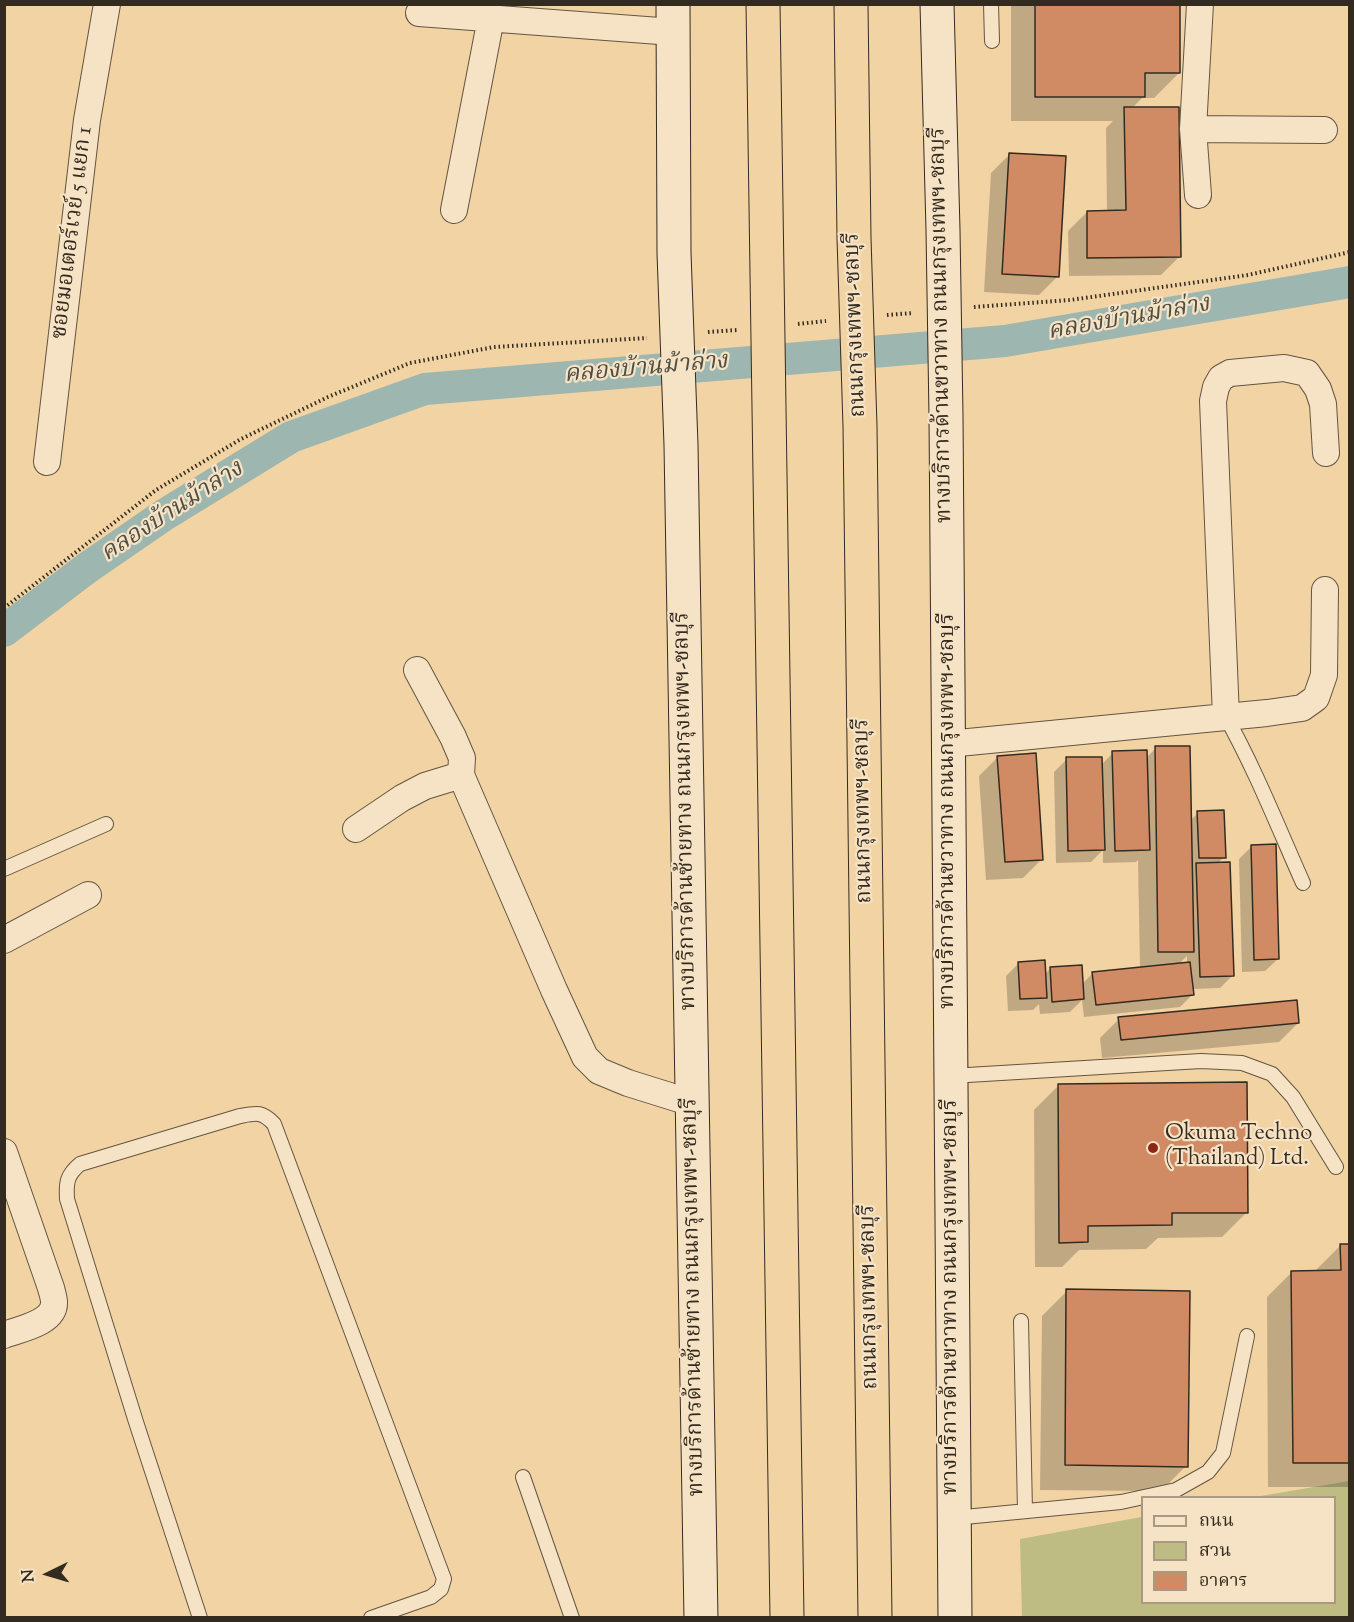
<!DOCTYPE html>
<html>
<head>
<meta charset="utf-8">
<style>
  body { margin:0 }
  #map { position:relative; width:1354px; height:1622px; overflow:hidden; background:#f1d3a4; font-family:"Sorts Mill Goudy","Noto Serif Thai",serif }
  canvas { display:block }
  .frame { position:absolute; inset:0; border:6px solid #342b20; pointer-events:none }
  .legend { position:absolute; left:1141px; top:1496px; width:195px; height:108px; box-sizing:border-box; background:#f6e2c4; border:2px solid #a89982; margin:0; padding:8px 10px; list-style:none; font-size:18px; color:#342b20 }
  .legend li { display:flex; align-items:center; gap:12px; height:30px }
  .legend b { width:30px; border:2px solid #a89982 }
  .north { position:absolute; left:18px; top:1544px; width:60px; height:60px; -webkit-text-stroke:4px #f6e2c4; paint-order:stroke; rotate:265deg; font-size:16px; font-weight:700; line-height:24px; text-align:center; color:#342b20 }
  .north::after { content:''; display:block; margin:auto; width:21px; height:27px; background:#342b20; clip-path:polygon(50% 0,100% 100%,50% 72%,0 100%) }
</style>
</head>
<body>
<div id="map">
<canvas width="1354" height="1622"></canvas>
<div class="frame"></div>
<ul class="legend">
<li><b style="height:8px;background:#f6e2c4"></b>ถนน</li>
<li><b style="height:16px;background:#bebb83"></b>สวน</li>
<li><b style="height:16px;background:#d08b65"></b>อาคาร</li>
</ul>
<div class="north">N</div>
</div>
<script>
const ctx = document.querySelector('canvas').getContext('2d');
ctx.lineJoin = 'round';
function paint(path, color) { ctx.fillStyle = color; ctx.fill(path, 'evenodd'); }
function trace(path, color, width, dash) { ctx.strokeStyle = color; ctx.lineWidth = width; ctx.lineCap = dash ? 'butt' : 'round'; ctx.setLineDash(dash || []); ctx.stroke(path); }
function write(font, color, halo, rows, align = 'center') {
  ctx.font = font + ' "Sorts Mill Goudy","Noto Serif Thai",serif'; ctx.lineWidth = 4.5; ctx.setLineDash([]); ctx.textBaseline = 'middle'; ctx.strokeStyle = halo; ctx.fillStyle = color; for (const [text, x, y, turn = 0] of rows) {
    ctx.save(); ctx.translate(x, y); ctx.rotate((+turn || 0) * Math.PI / 180); ctx.textAlign = isNaN(turn) ? turn : align; if (halo) ctx.strokeText(text, 0, 0); ctx.fillText(text, 0, 0); ctx.restore();
  }
}
paint(new Path2D(`
  M 1349,1481 L 1349,1617 L 1022,1617 L 1020,1539 L 1142,1517 L 1142,1602 L 1334,1602 L 1334,1498 L 1255,1497 Z`), '#bebb83');
paint(new Path2D(`
  M 1011,4 L 1179,4 L 1179,73 L 1154,98 L 1142,98 L 1131,109 L 1180,256 L 1161,275 L 1069,276 L 1068,231 L 1087,212 L 1107,212 L 1106,128 L 1113,121 L 1011,121 Z
  M 1010,154 L 1058,276 L 1039,295 L 984,292 L 991,173 Z
  M 1156,748 L 1190,821 L 1198,813 L 1224,857 L 1217,864 L 1233,975 L 1220,988 L 1192,989 L 1192,995 L 1180,1007 L 1084,1017 L 1082,1000 L 1070,1012 L 1040,1014 L 1039,1004 L 1033,1010 L 1008,1011 L 1006,976 L 1019,963 L 1044,975 L 1050,969 L 1082,984 L 1093,973 L 1140,968 L 1138,860 L 1136,862 L 1103,863 L 1103,850 L 1091,862 L 1056,863 L 1054,772 L 1067,759 L 1101,765 L 1113,753 L 1146,758 ZM 1187,956 L 1187,964 L 1179,964 Z
  M 998,757 L 1042,859 L 1023,878 L 986,880 L 979,776 Z
  M 1252,846 L 1278,959 L 1265,971 L 1242,972 L 1239,859 Z
  M 1119,1019 L 1298,1023 L 1279,1042 L 1102,1058 L 1100,1038 Z
  M 1059,1085 L 1247,1212 L 1222,1237 L 1158,1238 L 1146,1249 L 1079,1250 L 1062,1267 L 1035,1267 L 1034,1110 Z
  M 1341,1245 L 1350,1245 L 1350,1487 L 1268,1487 L 1267,1297 L 1292,1272 L 1316,1272 L 1316,1270 Z
  M 1067,1291 L 1186,1466 L 1161,1491 L 1040,1490 L 1042,1316 Z`), '#0003');
trace(new Path2D(`
  M 4,631 L 87,568 L 164,515 L 291,437 L 425,389 L 1005,341 L 1350,282`), '#9db6af', 32);
const building = new Path2D(`
  M 1035,4 L 1180,4 L 1180,73 L 1145,73 L 1145,97 L 1035,97 Z
  M 1124,107 L 1179,107 L 1181,257 L 1087,258 L 1087,211 L 1126,210 Z
  M 1009,153 L 1066,156 L 1059,277 L 1002,274 Z
  M 1155,746 L 1190,746 L 1194,952 L 1158,952 Z
  M 1147,750 L 1150,850 L 1115,851 L 1112,751 Z
  M 1036,753 L 1043,860 L 1005,862 L 997,756 Z
  M 1066,757 L 1102,757 L 1105,850 L 1068,851 Z
  M 1224,810 L 1226,858 L 1199,858 L 1197,811 Z
  M 1276,844 L 1279,959 L 1254,960 L 1251,845 Z
  M 1230,862 L 1234,976 L 1200,977 L 1196,863 Z
  M 1045,960 L 1047,998 L 1020,999 L 1018,962 Z
  M 1190,962 L 1194,995 L 1096,1005 L 1092,972 Z
  M 1082,965 L 1084,999 L 1052,1002 L 1050,967 Z
  M 1297,1000 L 1299,1023 L 1121,1040 L 1118,1017 Z
  M 1247,1082 L 1248,1213 L 1172,1213 L 1172,1225 L 1088,1226 L 1088,1242 L 1059,1243 L 1058,1084 Z
  M 1340,1244 L 1350,1244 L 1350,1463 L 1293,1463 L 1291,1271 L 1341,1270 Z
  M 1066,1289 L 1190,1291 L 1188,1467 L 1065,1465 Z`);
paint(building, '#d08b65');
trace(building, '#342b20', 1.5);
const lane = new Path2D(`
  M 991,4 L 992,41
  M 1226,717 C 1256,771 1278,827 1303,883
  M 4,869 L 106,824
  M 951,1076 L 1201,1061 L 1242,1063 L 1272,1074 L 1293,1097 L 1336,1167
  M 1021,1321 L 1025,1511
  M 523,1477 L 572,1618
  M 954,1518 L 1121,1502 L 1176,1490 L 1208,1472 L 1223,1453 L 1247,1336
  M 200,1618 L 136,1422 L 67,1199 C 66,1182 67,1175 80,1164 L 240,1116 C 256,1113 262,1111 274,1124 L 444,1579 L 441,1589 L 431,1597 L 371,1618`);
const street = new Path2D(`
  M 419,13 L 673,32
  M 1193,129 L 1324,130
  M 1198,195 L 1193,129 L 1200,4
  M 454,210 L 491,18
  M 47,462 L 87,120 L 107,4
  M 417,670 L 453,737 L 462,758 L 461,775
  M 1226,717 L 1213,401 L 1216,387 L 1221,378 L 1230,373 L 1284,368 L 1307,373 L 1318,389 L 1323,404 L 1326,453
  M 948,744 L 1267,713 L 1302,708 L 1316,698 L 1324,675 L 1325,590
  M 356,829 L 402,798 L 425,786 L 461,775 L 554,990 L 585,1057 L 599,1071 L 628,1083 L 692,1103
  M 4,940 L 88,895
  M 4,1152 L 51,1288 C 52,1292 54,1298 54,1302 C 55,1323 20,1329 4,1335`);
const secondary = new Path2D(`
  M 673,4 L 674,253 L 681,445 L 701,1618
  M 937,4 L 943,230 L 946,416 L 955,1618`);
const highway = new Path2D(`
  M 763,4 L 787,1618
  M 851,4 L 854,238 L 860,426 L 875,1618`);
trace(lane, '#635541', 16);
trace(street, '#635541', 28);
trace(secondary, '#342b20', 35);
trace(highway, '#342b20', 35);
trace(new Path2D(`
  M 974,307 L 1070,300 L 1248,275 L 1350,252
  M 887,315 L 913,313
  M 798,324 L 826,321
  M 708,332 L 737,330
  M 4,608 L 156,490 L 241,439 L 328,397 L 410,363 L 494,347 L 647,338`), '#342b20', 4, [1.5, 3]);
trace(lane, '#f6e2c4', 14);
trace(street, '#f6e2c4', 26);
trace(secondary, '#f6e2c4', 33);
trace(highway, '#f1d3a4', 33);
for (const [x, y, r, color] of [
  [1153,1148,6,"#8f2418"]
]) { const dot = new Path2D(); dot.arc(x, y, r, 0, 2 * Math.PI); ctx.fillStyle = color; ctx.fill(dot); trace(dot, '#f6e2c4', 2); }
write('22px', '#342b20', '#f6e2c4', [
  ["ซอยมอเตอร์เวย์ 5 แยก 1",74,233,-83],
  ["ถนนกรุงเทพฯ-ชลบุรี",857,325,-92],
  ["ทางบริการด้านขวาทาง ถนนกรุงเทพฯ-ชลบุรี",943,325,-91],
  ["ทางบริการด้านซ้ายทาง ถนนกรุงเทพฯ-ชลบุรี",687,811,-91],
  ["ถนนกรุงเทพฯ-ชลบุรี",865,811,-91],
  ["ทางบริการด้านขวาทาง ถนนกรุงเทพฯ-ชลบุรี",949,811,-90],
  ["ทางบริการด้านซ้ายทาง ถนนกรุงเทพฯ-ชลบุรี",695,1297,-91],
  ["ถนนกรุงเทพฯ-ชลบุรี",871,1297,-91],
  ["ทางบริการด้านขวาทาง ถนนกรุงเทพฯ-ชลบุรี",952,1297,-90]
]);
write('22px', '#342b20', '#f6e2c4', [
  ["Okuma Techno",1165,1135],
  ["(Thailand) Ltd.",1165,1160]
], 'left');
write('italic 24px', '#4e4e44', '#f6e2c4', [
  ["คลองบ้านม้าล่าง",1129,320,-10],
  ["คลองบ้านม้าล่าง",646,370,-5],
  ["คลองบ้านม้าล่าง",173,513,-33]
]);
</script>
</body>
</html>
